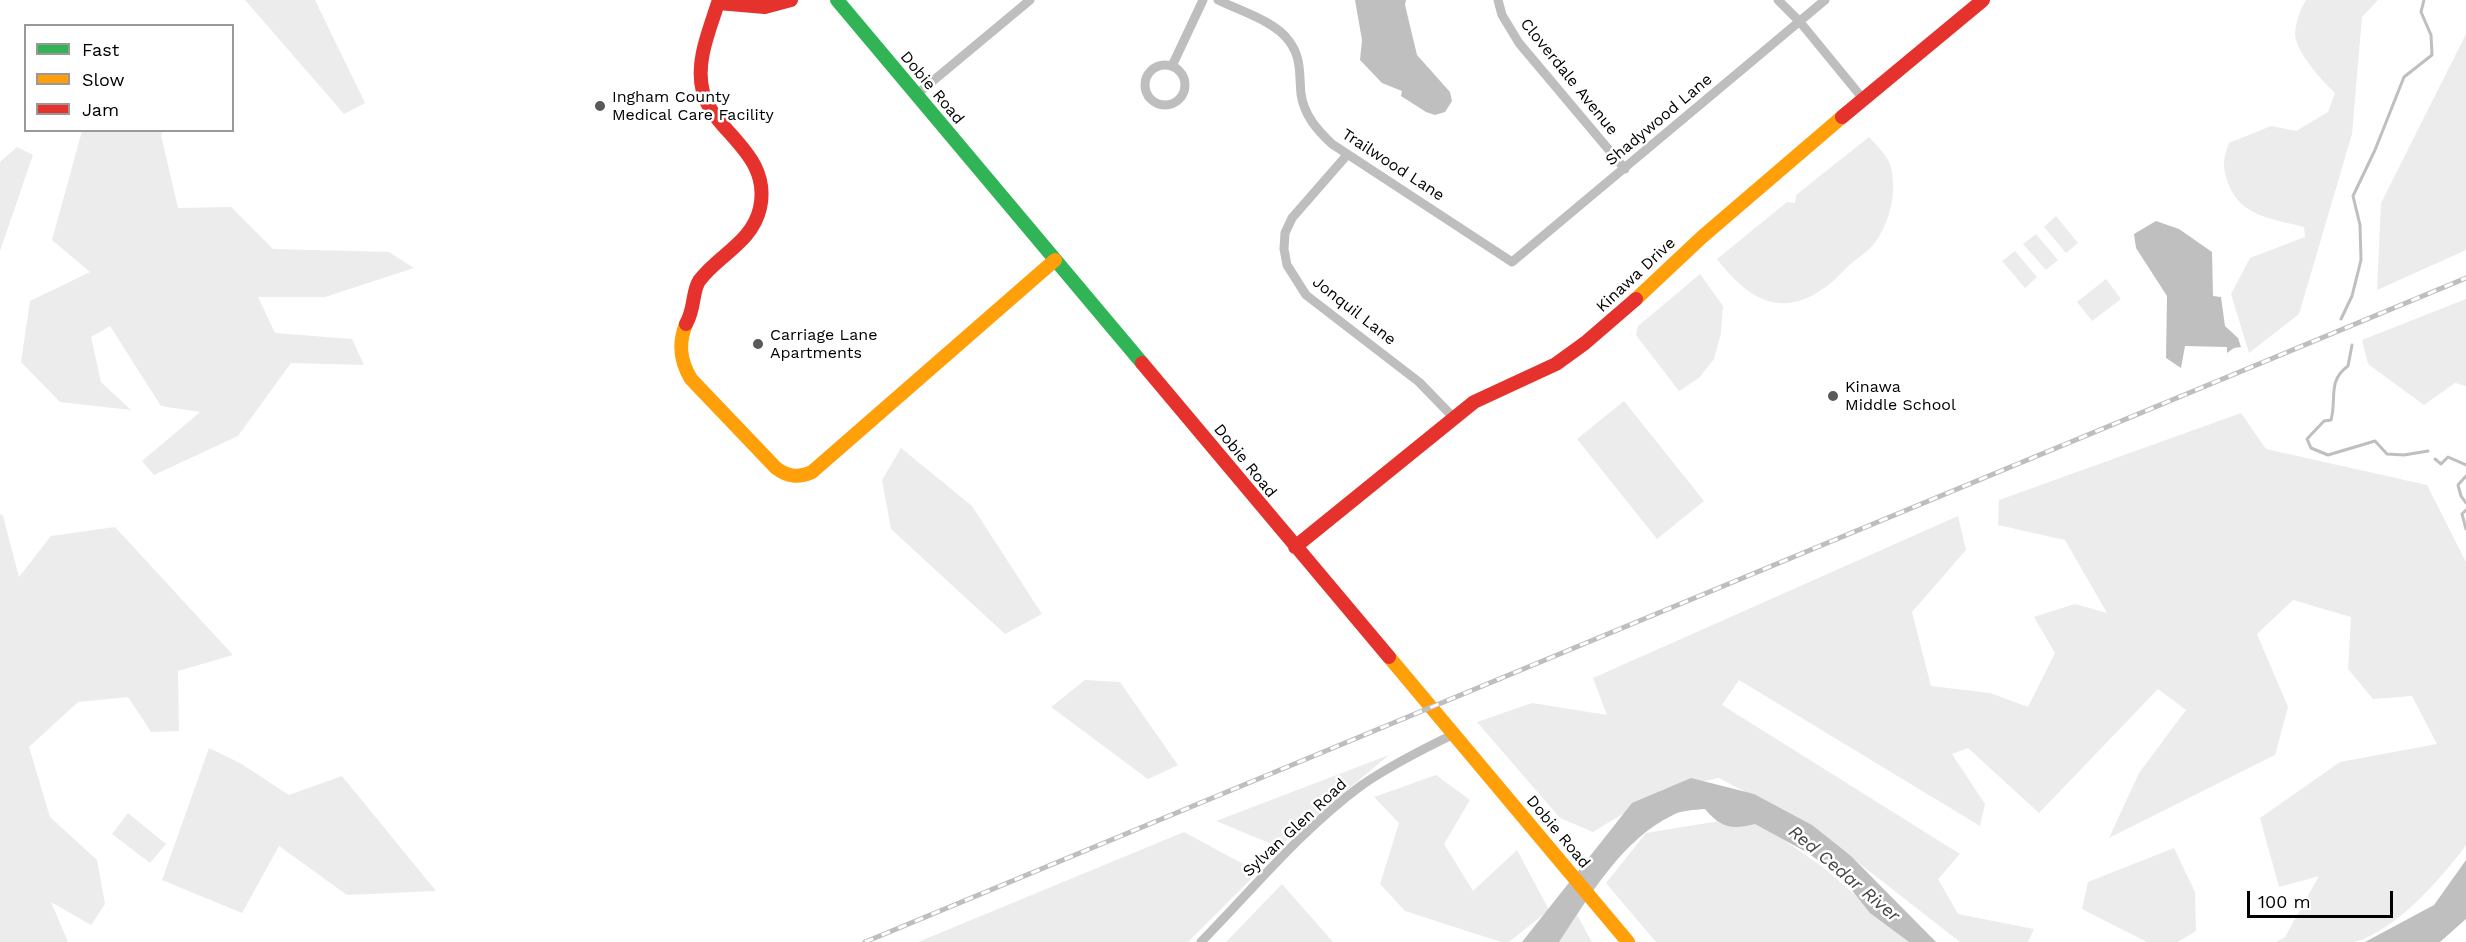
<!DOCTYPE html>
<html>
<head>
<meta charset="utf-8">
<style>
  body { margin:0 }
  #map { position:relative; width:2466px; height:942px; overflow:hidden; background:#fff; font-family:"Work Sans",sans-serif }
  canvas { display:block }
  .legend { position:absolute; left:24px; top:24px; width:210px; height:108px; box-sizing:border-box; background:#fff; border:2px solid #999; margin:0; padding:8px 10px; list-style:none; font-size:18px; color:#000 }
  .legend li { display:flex; align-items:center; gap:12px; height:30px }
  .legend b { width:30px; border:2px solid #999 }
  .scale { position:absolute; left:2247px; top:891px; width:146px; height:27px; box-sizing:border-box; border:3px solid #000; border-top:0; padding-left:8px; font-size:18px; line-height:21px; white-space:nowrap; color:#000; -webkit-text-stroke:4px #fff; paint-order:stroke }
</style>
</head>
<body>
<div id="map">
<canvas width="2466" height="942"></canvas>
<ul class="legend">
<li><b style="height:8px;background:#30b455"></b>Fast</li>
<li><b style="height:8px;background:#ff9f0a"></b>Slow</li>
<li><b style="height:8px;background:#e5322d"></b>Jam</li>
</ul>
<div class="scale">100 m</div>
</div>
<script>
const ctx = document.querySelector('canvas').getContext('2d');
ctx.lineJoin = 'round';
function paint(path, color) { ctx.fillStyle = color; ctx.fill(path, 'evenodd'); }
function trace(path, color, width, dash) { ctx.strokeStyle = color; ctx.lineWidth = width; ctx.lineCap = dash ? 'butt' : 'round'; ctx.setLineDash(dash || []); ctx.stroke(path); }
function write(font, color, halo, rows, align = 'center') {
  ctx.font = font + ' "Work Sans",sans-serif'; ctx.lineWidth = 5; ctx.setLineDash([]); ctx.textBaseline = 'middle'; ctx.strokeStyle = halo; ctx.fillStyle = color; for (const [text, x, y, turn = 0] of rows) {
    ctx.save(); ctx.translate(x, y); ctx.rotate((+turn || 0) * Math.PI / 180); ctx.textAlign = isNaN(turn) ? turn : align; if (halo) ctx.strokeText(text, 0, 0); ctx.fillText(text, 0, 0); ctx.restore();
  }
}
paint(new Path2D(`
  M 245,0 L 315,0 L 365,103 L 344,114 Z
  M 2306,0 L 2378,0 L 2362,17 L 2352,134 L 2299,314 L 2249,353 L 2231,294 L 2250,258 L 2305,237 L 2304,227 C 2274,219 2240,217 2228,183 C 2222,166 2223,159 2229,143 L 2271,126 L 2296,131 L 2328,112 L 2335,93 C 2322,81 2301,57 2296,40 C 2293,28 2300,10 2306,0 Z
  M 2466,34 L 2466,250 L 2377,290 L 2381,203 Z
  M 82,131 L 163,131 L 161,135 L 178,208 L 231,207 L 273,249 L 389,252 L 414,268 L 325,297 L 258,297 L 275,333 L 352,339 L 364,365 L 291,363 L 238,436 L 154,475 L 142,461 L 200,412 L 161,406 L 110,326 L 91,337 L 101,382 L 131,410 L 60,402 L 21,362 L 30,301 L 90,272 L 52,240 Z
  M 1869,137 C 1875,144 1885,153 1889,162 C 1899,187 1890,225 1873,245 C 1866,253 1856,259 1848,266 C 1843,271 1838,277 1832,282 C 1785,321 1750,302 1717,259 L 1787,202 L 1795,203 L 1796,195 Z
  M 17,147 L 33,155 L 0,251 L 0,162 Z
  M 2056,216 L 2078,243 L 2066,253 L 2044,227 Z
  M 2036,234 L 2058,260 L 2046,270 L 2023,244 Z
  M 2015,251 L 2037,277 L 2025,288 L 2002,261 Z
  M 1700,274 L 1723,306 L 1721,333 L 1714,359 L 1699,378 L 1679,391 L 1636,335 L 1638,326 Z
  M 2106,279 L 2121,299 L 2092,321 L 2077,302 Z
  M 2466,299 L 2466,386 L 2455,383 L 2424,405 L 2368,364 L 2362,340 Z
  M 1624,401 L 1704,501 L 1657,539 L 1577,439 Z
  M 2241,413 L 2266,449 L 2427,485 L 2466,562 L 2466,845 C 2442,878 2395,931 2355,942 C 2337,942 2297,942 2276,942 L 2285,937 L 2319,876 L 2279,887 L 2260,818 L 2340,762 L 2437,744 L 2412,696 L 2373,699 L 2348,669 L 2351,617 L 2293,600 L 2257,634 L 2288,707 L 2275,755 L 2109,838 L 2139,773 L 2186,710 L 2158,689 L 2039,813 L 1968,748 L 1952,754 L 1985,804 L 1980,826 L 1739,680 L 1722,705 L 1960,854 L 1938,879 L 1958,914 L 2034,929 L 2028,942 L 1960,942 L 1815,829 L 1719,778 L 1664,789 L 1593,832 L 1560,818 L 1477,722 L 1532,703 L 1607,715 L 1593,678 L 1958,516 L 1966,550 L 1912,612 L 1931,686 L 1990,693 L 2028,707 L 2055,653 L 2034,617 L 2075,604 L 2107,613 L 2065,540 L 1998,525 L 1999,500 Z
  M 901,448 L 972,506 L 1042,614 L 1005,634 L 891,529 L 882,480 Z
  M 0,514 L 3,516 L 19,577 L 51,536 L 115,527 L 233,655 L 178,671 L 179,731 L 151,732 L 128,697 L 78,702 L 29,747 L 50,817 L 97,860 L 105,904 L 91,925 L 51,902 L 68,942 L 0,942 Z
  M 1085,680 L 1120,682 L 1178,765 L 1148,779 L 1051,707 Z
  M 209,748 L 240,763 L 289,795 L 342,776 L 436,891 L 347,895 L 279,846 L 242,913 L 162,880 Z
  M 1389,755 L 1279,847 L 1216,821 Z
  M 1436,775 L 1470,800 L 1444,844 L 1473,891 L 1517,850 L 1549,910 L 1509,942 L 1501,942 L 1405,911 L 1380,884 L 1399,823 L 1374,797 Z
  M 128,813 L 166,844 L 150,863 L 112,834 Z
  M 1750,816 L 1824,868 L 1909,942 L 1656,942 L 1606,883 L 1646,833 Z
  M 1184,832 L 1258,872 L 1188,942 L 918,942 Z
  M 2174,848 L 2195,892 L 2196,931 L 2178,942 L 2147,942 L 2082,909 L 2088,882 Z
  M 1282,884 L 1333,942 L 1226,942 Z
  M 1577,915 L 1592,942 L 1556,942 Z`), '#ececec');
paint(new Path2D(`
  M 1355,0 L 1406,0 L 1405,5 L 1417,55 L 1450,92 L 1452,101 L 1445,112 L 1435,115 L 1426,112 L 1401,96 L 1402,91 L 1382,83 L 1360,60 L 1362,40 Z
  M 2156,221 L 2179,229 L 2212,252 L 2213,296 L 2221,297 L 2225,326 L 2238,338 L 2241,347 L 2234,348 L 2227,353 L 2227,347 L 2185,346 L 2181,368 L 2166,358 L 2167,296 L 2136,248 L 2134,234 Z
  M 1691,778 L 1754,794 L 1812,825 L 1851,856 L 1936,942 L 1909,942 L 1870,913 L 1842,878 L 1808,853 L 1755,824 C 1732,830 1721,828 1705,809 C 1695,810 1682,810 1673,815 C 1621,840 1590,896 1559,942 L 1522,942 L 1632,803 Z
  M 2466,860 L 2466,919 L 2440,942 L 2365,942 L 2434,905 Z`), '#bfbfbf');
trace(new Path2D(`
  M 2341,319 L 2352,296 L 2361,260 L 2360,225 L 2353,196 L 2375,150 L 2404,77 L 2432,55 L 2431,35 L 2421,12 L 2424,0
  M 2352,345 L 2348,366 C 2327,381 2337,399 2331,420 L 2324,421 L 2307,439 L 2311,448 L 2328,455 L 2375,441 L 2387,454 L 2404,455 L 2428,451
  M 2435,459 L 2441,464 L 2448,457 L 2466,465
  M 2466,476 L 2458,485 L 2461,496 L 2466,503
  M 2466,510 L 2462,514 L 2466,529`), '#bfbfbf', 3);
trace(new Path2D(`
  M 1218,0 C 1240,11 1275,21 1289,41 C 1302,58 1299,75 1301,94 C 1304,115 1317,130 1332,144 L 1512,262 L 1825,0
  M 1498,0 L 1502,15 L 1519,43 L 1625,169
  M 1778,0 L 1800,22 L 1864,100
  M1145 85a20 20 0 1 1 40 0a20 20 0 1 1-40 0Z
  M 1172,66 L 1203,0
  M 916,95 L 1030,0
  M 1347,155 L 1292,218 L 1285,233 L 1284,249 L 1287,265 L 1306,295 L 1419,382 L 1453,417
  M 1201,942 C 1253,889 1302,829 1362,785 C 1391,765 1423,749 1454,734`), '#bebebe', 9);
trace(new Path2D(`
  M 837,0 L 1142,363`), '#30b455', 14);
trace(new Path2D(`
  M 1636,299 L 1702,237 L 1842,117
  M 686,324 C 678,344 680,361 691,379 L 776,468 C 788,477 798,478 812,472 L 1055,260
  M 1389,657 L 1628,942`), '#ff9f0a', 14);
trace(new Path2D(`
  M 1842,117 L 1983,0
  M 686,324 C 695,309 692,292 699,281 C 718,255 752,243 760,208 C 772,153 713,132 703,92 C 695,63 709,31 718,3 L 765,7 L 791,0
  M 1142,363 L 1389,657
  M 1295,547 L 1474,402 L 1556,364 L 1585,343 L 1636,299`), '#e5322d', 14);
const rail = new Path2D(`
  M 865,942 L 2466,278`);
trace(rail, '#bebebe', 5);
trace(rail, '#fff', 3, [9]);
for (const [x, y, r, color] of [
  [600,106,6,"#595959"],
  [758,344,6,"#595959"],
  [1833,396,6,"#595959"]
]) { const dot = new Path2D(); dot.arc(x, y, r, 0, 2 * Math.PI); ctx.fillStyle = color; ctx.fill(dot); trace(dot, '#fff', 2); }
write('16px', '#000', '#fff', [
  ["Cloverdale Avenue",1569,77,51],
  ["Dobie Road",932,88,50],
  ["Shadywood Lane",1659,120,-40],
  ["Trailwood Lane",1393,165,33],
  ["Kinawa Drive",1636,275,-43],
  ["Jonquil Lane",1354,311,38],
  ["Dobie Road",1245,461,51],
  ["Sylvan Glen Road",1295,828,-43],
  ["Dobie Road",1558,832,50]
]);
write('16px', '#000', '#fff', [
  ["Ingham County",612,97],
  ["Medical Care Facility",612,115],
  ["Carriage Lane",770,335],
  ["Apartments",770,353],
  ["Kinawa",1845,387],
  ["Middle School",1845,405]
], 'left');
write('italic 18px', '#444', '#fff', [
  ["Red Cedar River",1844,874,40]
]);
</script>
</body>
</html>
